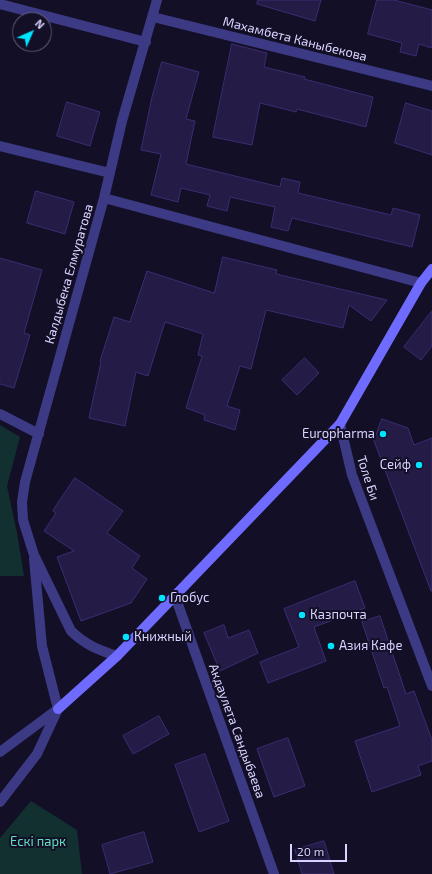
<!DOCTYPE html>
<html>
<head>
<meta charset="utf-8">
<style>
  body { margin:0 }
  #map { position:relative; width:432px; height:874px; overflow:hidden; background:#130f26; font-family:"Exo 2",sans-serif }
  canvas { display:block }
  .north { position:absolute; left:12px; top:12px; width:40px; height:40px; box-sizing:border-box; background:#130f26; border:1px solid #625e7d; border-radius:50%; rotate:45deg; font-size:11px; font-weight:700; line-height:16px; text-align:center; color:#d9d4ff }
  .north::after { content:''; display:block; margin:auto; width:14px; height:18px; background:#00e5ff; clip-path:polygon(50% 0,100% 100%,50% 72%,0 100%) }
  .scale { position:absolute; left:290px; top:844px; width:57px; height:18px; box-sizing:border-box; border:2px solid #d9d4ff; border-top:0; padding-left:5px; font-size:12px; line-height:14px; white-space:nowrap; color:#d9d4ff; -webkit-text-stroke:3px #130f26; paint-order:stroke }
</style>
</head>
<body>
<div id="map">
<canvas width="432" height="874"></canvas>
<div class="north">N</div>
<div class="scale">20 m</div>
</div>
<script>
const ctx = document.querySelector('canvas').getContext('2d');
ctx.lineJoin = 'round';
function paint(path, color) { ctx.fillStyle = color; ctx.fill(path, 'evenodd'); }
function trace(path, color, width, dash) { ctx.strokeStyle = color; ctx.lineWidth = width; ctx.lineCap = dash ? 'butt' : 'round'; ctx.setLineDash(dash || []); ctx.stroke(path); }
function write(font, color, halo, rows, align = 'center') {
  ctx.font = font + ' "Exo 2",sans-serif'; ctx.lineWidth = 4; ctx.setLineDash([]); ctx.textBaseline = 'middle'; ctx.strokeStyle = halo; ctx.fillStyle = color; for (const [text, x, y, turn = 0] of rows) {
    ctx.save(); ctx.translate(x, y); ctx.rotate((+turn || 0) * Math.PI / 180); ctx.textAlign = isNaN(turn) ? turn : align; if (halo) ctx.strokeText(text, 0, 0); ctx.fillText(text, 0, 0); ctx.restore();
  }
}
paint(new Path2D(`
  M 0,425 L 20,437 L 7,486 L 17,533 L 24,576 L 0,576 Z
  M 31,801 L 77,830 L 82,874 L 0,874 L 0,838 Z`), '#12302f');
const building = new Path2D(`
  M 258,0 L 321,0 L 315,21 L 257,4 Z
  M 377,0 L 394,0 L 432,10 L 432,48 L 419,44 L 416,56 L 400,52 L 402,43 L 368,34 Z
  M 232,44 L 267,53 L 264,67 L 305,77 L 304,79 L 373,97 L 366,127 L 297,109 L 296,112 L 260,103 L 252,145 L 213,137 Z
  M 162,62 L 199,72 L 186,119 L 195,121 L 186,164 L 280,187 L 282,178 L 300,182 L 298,193 L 391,215 L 393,208 L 420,215 L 412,247 L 292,218 L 288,231 L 271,227 L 275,207 L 230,197 L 227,211 L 207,206 L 210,195 L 181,188 L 178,202 L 151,195 L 161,154 L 141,150 L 152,97 Z
  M 67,102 L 100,112 L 90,146 L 57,136 Z
  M 406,103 L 432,111 L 432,155 L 395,143 Z
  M 36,191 L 74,202 L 65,234 L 27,223 Z
  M 223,257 L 277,270 L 276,274 L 387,300 L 371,321 L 349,305 L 343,328 L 266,310 L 251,369 L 240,366 L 227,406 L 240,410 L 235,430 L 204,420 L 205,415 L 186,408 L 202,356 L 198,355 L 203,334 L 165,322 L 148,376 L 136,372 L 125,426 L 89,418 L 101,362 L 100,361 L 114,317 L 130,322 L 147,271 L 214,293 Z
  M 0,258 L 42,270 L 24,333 L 30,335 L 14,388 L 0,384 Z
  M 432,311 L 432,346 L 421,360 L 404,347 Z
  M 305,358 L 319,373 L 297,395 L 282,380 Z
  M 382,419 L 408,428 L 414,445 L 432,438 L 432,591 L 431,591 L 374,441 Z
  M 75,478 L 123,511 L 107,533 L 140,556 L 132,568 L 147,579 L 131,603 L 81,621 L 57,557 L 74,551 L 44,531 L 56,513 L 53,511 Z
  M 355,581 L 365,608 L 314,627 L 326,661 L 268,683 L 260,662 L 299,647 L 284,609 Z
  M 380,616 L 406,694 L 414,691 L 432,740 L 432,761 L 418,766 L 421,775 L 372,792 L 355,741 L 400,726 L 387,687 L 384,688 L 362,622 Z
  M 224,625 L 228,638 L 249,630 L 258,653 L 220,671 L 204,633 Z
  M 159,716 L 169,734 L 133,754 L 123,736 Z
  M 288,738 L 305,786 L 274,797 L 257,749 Z
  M 205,754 L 229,821 L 199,832 L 175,765 Z
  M 144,832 L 153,862 L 110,874 L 102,845 Z
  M 324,841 L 334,874 L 302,874 L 295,850 Z`);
paint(building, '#241b47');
trace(building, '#3b2d73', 1);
trace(new Path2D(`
  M 0,752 L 58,709`), '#3d3a85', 10);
trace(new Path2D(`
  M 0,4 L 146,42
  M 153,17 L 432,86
  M 0,146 L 110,173
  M 104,198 L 421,283
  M 0,414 L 39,434
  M 340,424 L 352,475 L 432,686
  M 175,596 L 274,874
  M 117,656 C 98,650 86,645 71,631 L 34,555 L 23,520 L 22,502 L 25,482 L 104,198 L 122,121 L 157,0
  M 0,802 L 37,754 L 58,709 L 42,646 L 34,559`), '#3d3a85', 10);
trace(new Path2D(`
  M 58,709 L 117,656 L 340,424 L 421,283 L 432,269`), '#6f6bff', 10);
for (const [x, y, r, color] of [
  [383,434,4,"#00e5ff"],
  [419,465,4,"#00e5ff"],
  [162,598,4,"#00e5ff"],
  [302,615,4,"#00e5ff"],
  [126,637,4,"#00e5ff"],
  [331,646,4,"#00e5ff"]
]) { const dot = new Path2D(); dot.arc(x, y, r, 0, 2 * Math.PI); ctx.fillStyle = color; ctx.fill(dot); trace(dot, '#130f26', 1.5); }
write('13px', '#d9d4ff', '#130f26', [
  ["Махамбета Каныбекова",295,39,14],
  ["Калдыбека Елмуратова",69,274,-74],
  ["Толе Би",368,478,72],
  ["Акдаулета Сандыбаева",237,731,70]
]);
write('13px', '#d9d4ff', '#130f26', [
  ["Europharma",375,434,"right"],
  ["Сейф",411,465,"right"],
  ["Глобус",170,598],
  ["Казпочта",310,615],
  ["Книжный",134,637],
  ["Азия Кафе",339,646]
], 'left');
write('13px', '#5fe0c0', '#130f26', [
  ["Ескі парк",38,842]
]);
</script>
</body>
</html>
